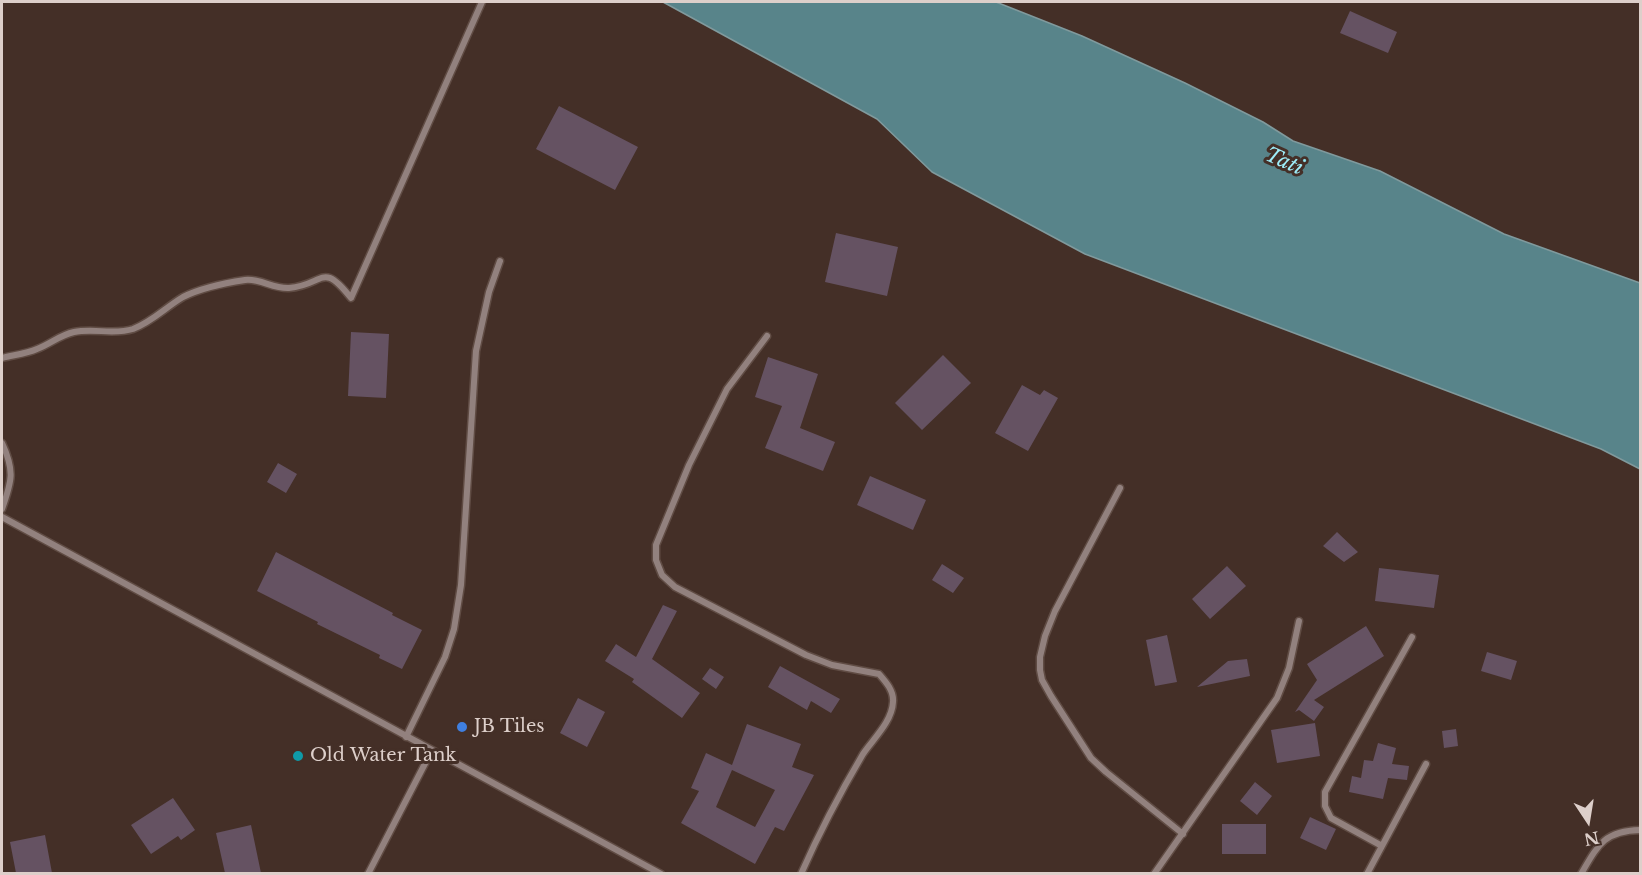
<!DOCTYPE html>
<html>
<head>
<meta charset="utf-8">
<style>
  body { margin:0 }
  #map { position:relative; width:1642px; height:875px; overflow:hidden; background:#442f27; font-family:"Libre Baskerville",serif }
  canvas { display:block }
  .frame { position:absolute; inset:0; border:3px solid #ddcfca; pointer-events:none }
  .north { position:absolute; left:1558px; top:791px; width:60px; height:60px; -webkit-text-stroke:4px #442f27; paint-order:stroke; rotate:168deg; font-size:16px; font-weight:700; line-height:24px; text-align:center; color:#ddcfca }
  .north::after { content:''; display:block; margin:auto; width:21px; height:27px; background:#ddcfca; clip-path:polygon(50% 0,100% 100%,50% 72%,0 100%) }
</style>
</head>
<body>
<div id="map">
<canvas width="1642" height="875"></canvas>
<div class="frame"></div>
<div class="north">N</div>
</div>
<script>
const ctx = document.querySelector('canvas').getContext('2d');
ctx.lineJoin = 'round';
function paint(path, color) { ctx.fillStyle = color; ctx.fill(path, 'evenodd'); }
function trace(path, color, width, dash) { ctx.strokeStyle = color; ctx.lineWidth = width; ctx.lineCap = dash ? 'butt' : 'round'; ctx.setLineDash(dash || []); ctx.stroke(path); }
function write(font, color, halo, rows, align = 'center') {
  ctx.font = font + ' "Libre Baskerville",serif'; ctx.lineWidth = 6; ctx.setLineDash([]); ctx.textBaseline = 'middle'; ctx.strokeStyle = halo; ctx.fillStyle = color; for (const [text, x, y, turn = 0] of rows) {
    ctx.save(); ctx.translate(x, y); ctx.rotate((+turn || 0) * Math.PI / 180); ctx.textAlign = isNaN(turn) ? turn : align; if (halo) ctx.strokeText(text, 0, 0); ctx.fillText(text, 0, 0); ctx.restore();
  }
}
const water = new Path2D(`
  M 663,2 L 996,2 L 1082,36 L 1185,83 L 1263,122 L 1293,141 L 1380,171 L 1504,234 L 1640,283 L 1640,469 L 1601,449 L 1085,254 L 932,172 L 877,119 Z`);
paint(water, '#58848a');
trace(water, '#809a9d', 1.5);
paint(new Path2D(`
  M 1350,11 L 1397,32 L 1388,53 L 1340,33 Z
  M 559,106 L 638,147 L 615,190 L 536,149 Z
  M 836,233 L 898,247 L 887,296 L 825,282 Z
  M 351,332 L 389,334 L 386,398 L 348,396 Z
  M 943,355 L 971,383 L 922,430 L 895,403 Z
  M 768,357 L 818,374 L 800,428 L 835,442 L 823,471 L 765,448 L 782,406 L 755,397 Z
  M 1022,385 L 1040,395 L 1044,390 L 1058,398 L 1028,451 L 995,433 Z
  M 278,463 L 297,474 L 286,493 L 267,482 Z
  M 870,476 L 926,500 L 913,530 L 857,505 Z
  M 1337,532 L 1358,552 L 1344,562 L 1323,546 Z
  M 276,552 L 393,613 L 392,615 L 422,630 L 402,669 L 379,658 L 380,655 L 317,624 L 318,622 L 257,591 Z
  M 942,564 L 964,578 L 953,593 L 932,580 Z
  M 1227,566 L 1246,586 L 1210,619 L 1192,599 Z
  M 1379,568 L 1439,575 L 1434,608 L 1375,601 Z
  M 663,605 L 677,611 L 652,659 L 700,693 L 682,718 L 632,682 L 634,679 L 605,661 L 616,644 L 636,657 Z
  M 1366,626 L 1384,656 L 1314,700 L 1324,707 L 1314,721 L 1299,710 L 1295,712 L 1317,680 L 1307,664 Z
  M 1167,635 L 1177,682 L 1155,686 L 1146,640 Z
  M 1487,652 L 1517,661 L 1511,680 L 1481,671 Z
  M 1247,659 L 1250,676 L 1197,687 L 1228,661 Z
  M 780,666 L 840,699 L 831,713 L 811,701 L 807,710 L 768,687 Z
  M 710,668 L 724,677 L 716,689 L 702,679 Z
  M 578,698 L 605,712 L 587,747 L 560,733 Z
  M 1315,723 L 1320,756 L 1277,763 L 1271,730 Z
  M 747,724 L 801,744 L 792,767 L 814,775 L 784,831 L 775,827 L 755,864 L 681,823 L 699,791 L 691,788 L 706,753 L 732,765 ZM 732,770 L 775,790 L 755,827 L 716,807 Z
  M 1456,729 L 1458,746 L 1444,748 L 1442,731 Z
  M 1378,743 L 1396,748 L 1392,764 L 1409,766 L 1407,780 L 1388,778 L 1383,799 L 1349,792 L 1352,776 L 1361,778 L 1364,760 L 1373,761 Z
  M 1255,782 L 1272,796 L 1257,815 L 1240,801 Z
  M 173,798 L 195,830 L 181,840 L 178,836 L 151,854 L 131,825 Z
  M 1310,817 L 1336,829 L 1326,850 L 1300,838 Z
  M 1222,824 L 1266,824 L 1266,854 L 1222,854 Z
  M 251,825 L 261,873 L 225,873 L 216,833 Z
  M 45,835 L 52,873 L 16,873 L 10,842 Z`), '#655262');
const street = new Path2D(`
  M 767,336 L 727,389 L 689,465 L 656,545 L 656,560 L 662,575 L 675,587 L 806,655 L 832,665 L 879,674 C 886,682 894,691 893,702 C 892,722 873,739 863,754 C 840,793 819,833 801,874
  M 2,358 C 13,355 26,354 37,349 C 50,344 60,335 74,332 C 94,328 114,335 133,329 C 152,322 166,307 183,297 C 201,288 225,283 245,280 C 260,278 273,289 289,288 C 325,285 321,260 351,298 L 482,2
  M 2,443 C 15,471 12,481 2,509
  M 1120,488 L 1055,611 L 1045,636 L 1040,657 L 1040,670 L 1042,680 L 1051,696 L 1091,758 L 1106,772 L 1183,834
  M 2,517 L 661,874
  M 406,737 L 445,657 L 454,629 L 461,585 L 476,351 L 489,292 L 500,261
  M 1382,846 L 1331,818 L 1325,806 L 1325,792 L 1412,637
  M 368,874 L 432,750
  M 1154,874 L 1277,698 L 1289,668 L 1299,621
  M 1367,874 L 1426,764
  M 1581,874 C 1598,845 1604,831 1640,830`);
trace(street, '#604c44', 9);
trace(street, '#92817e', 6);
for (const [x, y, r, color] of [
  [462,727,6,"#3f7fe0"],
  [298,756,6,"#0f9aa8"]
]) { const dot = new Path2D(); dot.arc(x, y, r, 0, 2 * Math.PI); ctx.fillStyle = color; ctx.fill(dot); trace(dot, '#442f27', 2); }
write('18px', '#ddcfca', '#442f27', [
  ["JB Tiles",474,727],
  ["Old Water Tank",310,756]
], 'left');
write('italic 20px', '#9eedf9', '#442f27', [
  ["Tati",1284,162,24]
]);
</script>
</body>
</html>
